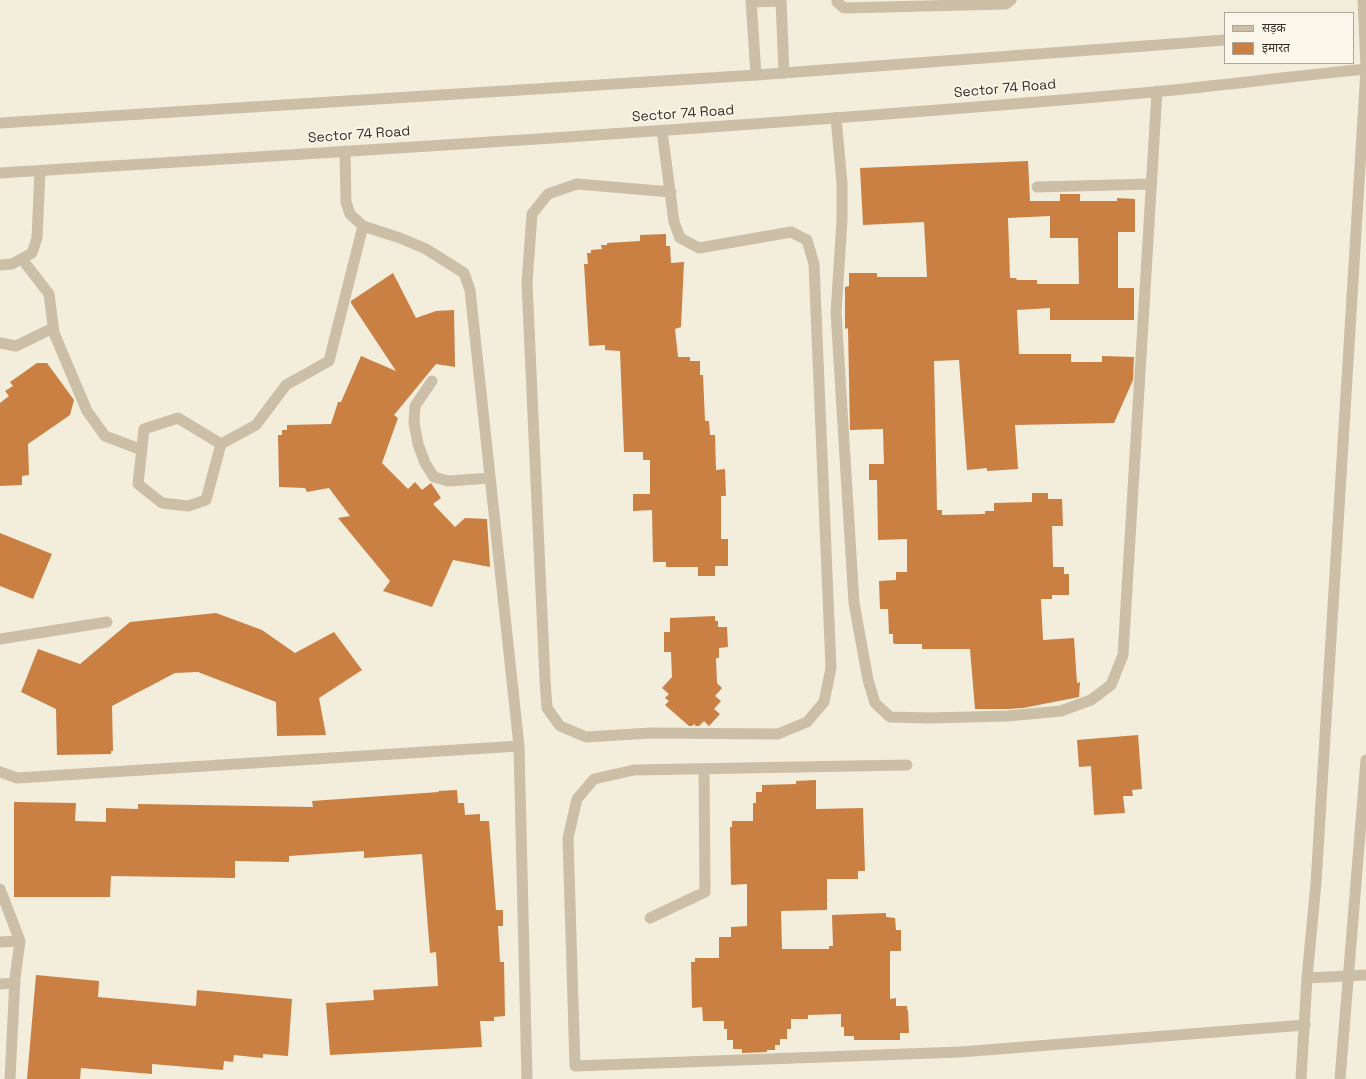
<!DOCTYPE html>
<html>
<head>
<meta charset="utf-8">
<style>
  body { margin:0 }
  #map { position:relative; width:1366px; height:1079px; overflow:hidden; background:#f3eddc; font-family:"Space Grotesk","Noto Sans Devanagari",sans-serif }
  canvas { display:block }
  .legend { position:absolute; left:1224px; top:12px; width:130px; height:52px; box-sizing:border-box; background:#faf6e9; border:1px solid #aca79c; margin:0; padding:5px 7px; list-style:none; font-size:12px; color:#383028 }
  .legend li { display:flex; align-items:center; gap:8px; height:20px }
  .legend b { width:20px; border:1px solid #aca79c }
</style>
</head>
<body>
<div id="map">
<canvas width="1366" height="1079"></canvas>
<ul class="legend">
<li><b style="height:5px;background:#ccbfa7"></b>सड़क</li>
<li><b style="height:11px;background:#ca7f43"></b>इमारत</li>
</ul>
</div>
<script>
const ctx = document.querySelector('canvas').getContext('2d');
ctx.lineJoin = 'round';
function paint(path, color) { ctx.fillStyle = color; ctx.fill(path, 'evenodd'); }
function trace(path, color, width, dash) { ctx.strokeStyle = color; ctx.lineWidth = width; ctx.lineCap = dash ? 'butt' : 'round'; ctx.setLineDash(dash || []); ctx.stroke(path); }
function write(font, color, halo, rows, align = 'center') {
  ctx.font = font + ' "Space Grotesk",sans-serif'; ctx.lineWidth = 3.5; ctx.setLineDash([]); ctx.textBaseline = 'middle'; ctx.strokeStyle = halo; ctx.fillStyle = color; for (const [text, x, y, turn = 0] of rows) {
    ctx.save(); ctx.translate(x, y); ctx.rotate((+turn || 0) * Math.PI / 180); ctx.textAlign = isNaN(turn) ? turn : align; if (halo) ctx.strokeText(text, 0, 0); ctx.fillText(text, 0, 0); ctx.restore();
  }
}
paint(new Path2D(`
  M 1028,161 L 1030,201 L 1060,201 L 1060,194 L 1080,194 L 1080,201 L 1117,201 L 1117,198 L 1135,199 L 1135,232 L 1118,232 L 1118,288 L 1134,288 L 1134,320 L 1050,320 L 1050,308 L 1017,310 L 1019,354 L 1071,354 L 1071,362 L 1102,362 L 1102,356 L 1134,357 L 1133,380 L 1114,423 L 1015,425 L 1018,469 L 987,471 L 987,468 L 967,470 L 959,360 L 934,361 L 937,510 L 942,510 L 942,515 L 985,514 L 985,511 L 994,511 L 994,503 L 1032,502 L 1032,493 L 1048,493 L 1048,499 L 1062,499 L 1063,526 L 1052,526 L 1053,567 L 1064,567 L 1064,574 L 1069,574 L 1069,595 L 1052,595 L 1052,599 L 1041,599 L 1043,640 L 1074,638 L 1077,683 L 1080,682 L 1079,697 L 1023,708 L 1008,709 L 975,709 L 970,649 L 922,649 L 922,644 L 895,644 L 893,643 L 893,634 L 889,634 L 888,609 L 880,609 L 879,581 L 896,580 L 896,572 L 907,572 L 907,539 L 878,540 L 877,480 L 869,480 L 869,464 L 884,464 L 883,429 L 850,430 L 848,328 L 845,329 L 845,287 L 849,286 L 849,273 L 877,273 L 877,277 L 927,277 L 924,222 L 863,225 L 860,168 ZM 1050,216 L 1050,238 L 1078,238 L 1079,284 L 1037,284 L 1037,280 L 1017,280 L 1016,278 L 1010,278 L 1008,218 Z
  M 666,234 L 666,246 L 670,246 L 671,263 L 684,262 L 681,327 L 675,329 L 678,357 L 690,357 L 690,361 L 700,361 L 700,375 L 703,375 L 705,421 L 709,421 L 710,435 L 715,435 L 716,470 L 725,469 L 726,496 L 721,496 L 721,539 L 728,539 L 728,566 L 715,566 L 715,576 L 698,576 L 698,567 L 666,567 L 666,562 L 653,562 L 652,510 L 633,511 L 633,494 L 650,494 L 650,460 L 643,460 L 643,452 L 624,452 L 620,351 L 605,350 L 605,345 L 589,346 L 584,264 L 588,264 L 587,253 L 591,253 L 591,250 L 602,249 L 601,245 L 607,245 L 607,243 L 640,241 L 640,235 Z
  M 393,273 L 416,318 L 436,311 L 454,310 L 455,367 L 436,364 L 394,415 L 398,418 L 382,463 L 408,489 L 415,482 L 422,490 L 431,483 L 441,498 L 433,504 L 455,527 L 465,518 L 487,519 L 490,567 L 453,560 L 432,607 L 383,591 L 390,581 L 338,518 L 350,516 L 329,488 L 307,492 L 305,488 L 279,487 L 278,435 L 282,435 L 282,430 L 287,430 L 287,425 L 331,424 L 338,402 L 341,402 L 361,356 L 396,371 L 351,303 L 351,301 Z
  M 37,363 L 47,363 L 74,400 L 70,415 L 28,444 L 29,475 L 22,476 L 22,485 L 0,486 L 0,403 L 9,396 L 5,391 L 13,386 L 10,382 Z
  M 0,533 L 52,554 L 33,599 L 0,586 Z
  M 216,613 L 262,630 L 295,653 L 334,632 L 362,670 L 319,698 L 326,735 L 277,736 L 276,702 L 198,672 L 175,673 L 112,706 L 113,751 L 111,751 L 111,754 L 57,755 L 56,709 L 21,692 L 38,649 L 80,664 L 130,622 Z
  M 715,616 L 715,621 L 718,621 L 718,627 L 727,627 L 728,647 L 719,648 L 719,658 L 716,658 L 717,683 L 722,688 L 715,696 L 721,701 L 714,709 L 720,714 L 709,726 L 704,721 L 699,726 L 696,726 L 694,724 L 692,726 L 689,726 L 665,705 L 669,701 L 665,698 L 669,694 L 662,688 L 672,677 L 671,652 L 664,652 L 664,632 L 670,632 L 670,618 Z
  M 1138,735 L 1142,789 L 1132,790 L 1133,796 L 1123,796 L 1125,813 L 1094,815 L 1091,766 L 1079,767 L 1077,740 Z
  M 816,780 L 816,809 L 863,808 L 865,871 L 858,871 L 858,879 L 827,879 L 827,910 L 781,911 L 782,949 L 829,949 L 829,946 L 833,946 L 832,915 L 886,913 L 886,917 L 895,918 L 896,930 L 901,930 L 901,951 L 890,951 L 890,999 L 896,998 L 896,1006 L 907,1006 L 907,1010 L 908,1010 L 909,1033 L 900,1033 L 900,1040 L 854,1040 L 854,1036 L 844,1036 L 844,1027 L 841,1027 L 841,1014 L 808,1015 L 808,1019 L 791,1019 L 791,1029 L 787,1029 L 787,1039 L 780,1039 L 780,1045 L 775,1045 L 775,1050 L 767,1050 L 767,1052 L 742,1053 L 742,1049 L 733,1049 L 733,1040 L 727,1040 L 727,1029 L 724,1029 L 724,1021 L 703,1021 L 702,1007 L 692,1008 L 691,962 L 695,962 L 695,958 L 719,958 L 719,937 L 731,937 L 731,927 L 747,926 L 747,884 L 731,885 L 730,827 L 732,827 L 732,821 L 753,821 L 753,803 L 756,803 L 756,792 L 762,792 L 762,785 L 796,784 L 796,781 Z
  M 457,790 L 458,803 L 464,803 L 465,815 L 480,814 L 480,821 L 489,821 L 496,910 L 503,910 L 503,926 L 498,926 L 500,962 L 504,962 L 505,1016 L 494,1017 L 494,1021 L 480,1021 L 482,1047 L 330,1055 L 326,1003 L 374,1000 L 373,990 L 438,986 L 436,952 L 430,953 L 422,854 L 364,858 L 364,851 L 289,856 L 289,862 L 235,861 L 235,878 L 111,876 L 110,897 L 14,897 L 14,802 L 76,803 L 75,821 L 106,822 L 106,808 L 138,809 L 138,804 L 313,807 L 312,801 L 439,792 L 438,791 Z
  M 36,975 L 99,981 L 98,997 L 196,1006 L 197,990 L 292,999 L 288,1056 L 263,1054 L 263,1058 L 234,1055 L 233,1062 L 224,1061 L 223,1070 L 152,1064 L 152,1074 L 81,1068 L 80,1079 L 27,1079 Z`), '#ca7f43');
trace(new Path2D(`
  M 751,0 L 756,75
  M 781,0 L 784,73
  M 837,0 L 837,2 L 844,8 L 1006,4 L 1011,0
  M 751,2 L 781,1
  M 836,118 L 842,183 L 842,221 L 836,312 L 854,603 L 868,680 L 875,703 L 890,717 L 930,718 L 1008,716 L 1061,711 L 1091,700 L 1111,685 L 1123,655 L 1157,91
  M 662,131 L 674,222 L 680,238 L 699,248 L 791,232 L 807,240 L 814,264 L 831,668 L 824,702 L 807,722 L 778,734 L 651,733 L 586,737 L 560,726 L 547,708 L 545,680 L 527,283 L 532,214 L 548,194 L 577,184 L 671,192
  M 345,151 L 346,202 L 350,214 L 363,226 L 400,238 L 426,249 L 464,273 L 470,290 L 519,746 L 527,1079
  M 1037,187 L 1151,184
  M 22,259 L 49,294 L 54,333 L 87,411 L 105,436 L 142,450
  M 0,265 L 12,264 L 32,253 L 37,238 L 40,171
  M 0,343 L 16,346 L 53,328
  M 432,381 L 415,406 L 414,423 L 418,444 L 425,463 L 434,477 L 448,481 L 490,478
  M 221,444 L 206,500 L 188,506 L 162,503 L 138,484 L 144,429 L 178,418 L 221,444 L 256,425 L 286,385 L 329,361 L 363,226
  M 0,639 L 107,622
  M 907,765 L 634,770 L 594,779 L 577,799 L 568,838 L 575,1066 L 960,1052 L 1305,1025
  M 0,772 L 17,778 L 519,746
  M 0,889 L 20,941 L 15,978 L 10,1079
  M 650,918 L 705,892 L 704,769
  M 0,942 L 20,941
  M 0,984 L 15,983`), '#ccbfa7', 11);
trace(new Path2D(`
  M 1363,0 L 1366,68
  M 0,123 L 756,75 L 1225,40
  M 0,173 C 385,149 770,126 1154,92 C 1225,85 1295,76 1366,69
  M 1307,978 L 1366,975
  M 1301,1079 L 1307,978 L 1316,883 L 1366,69
  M 1340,1079 L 1366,760`), '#ccbfa7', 11);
write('14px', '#383028', '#faf6e9', [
  ["Sector 74 Road",1005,89,-5],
  ["Sector 74 Road",683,114,-4],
  ["Sector 74 Road",359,135,-4]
]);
</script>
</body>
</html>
